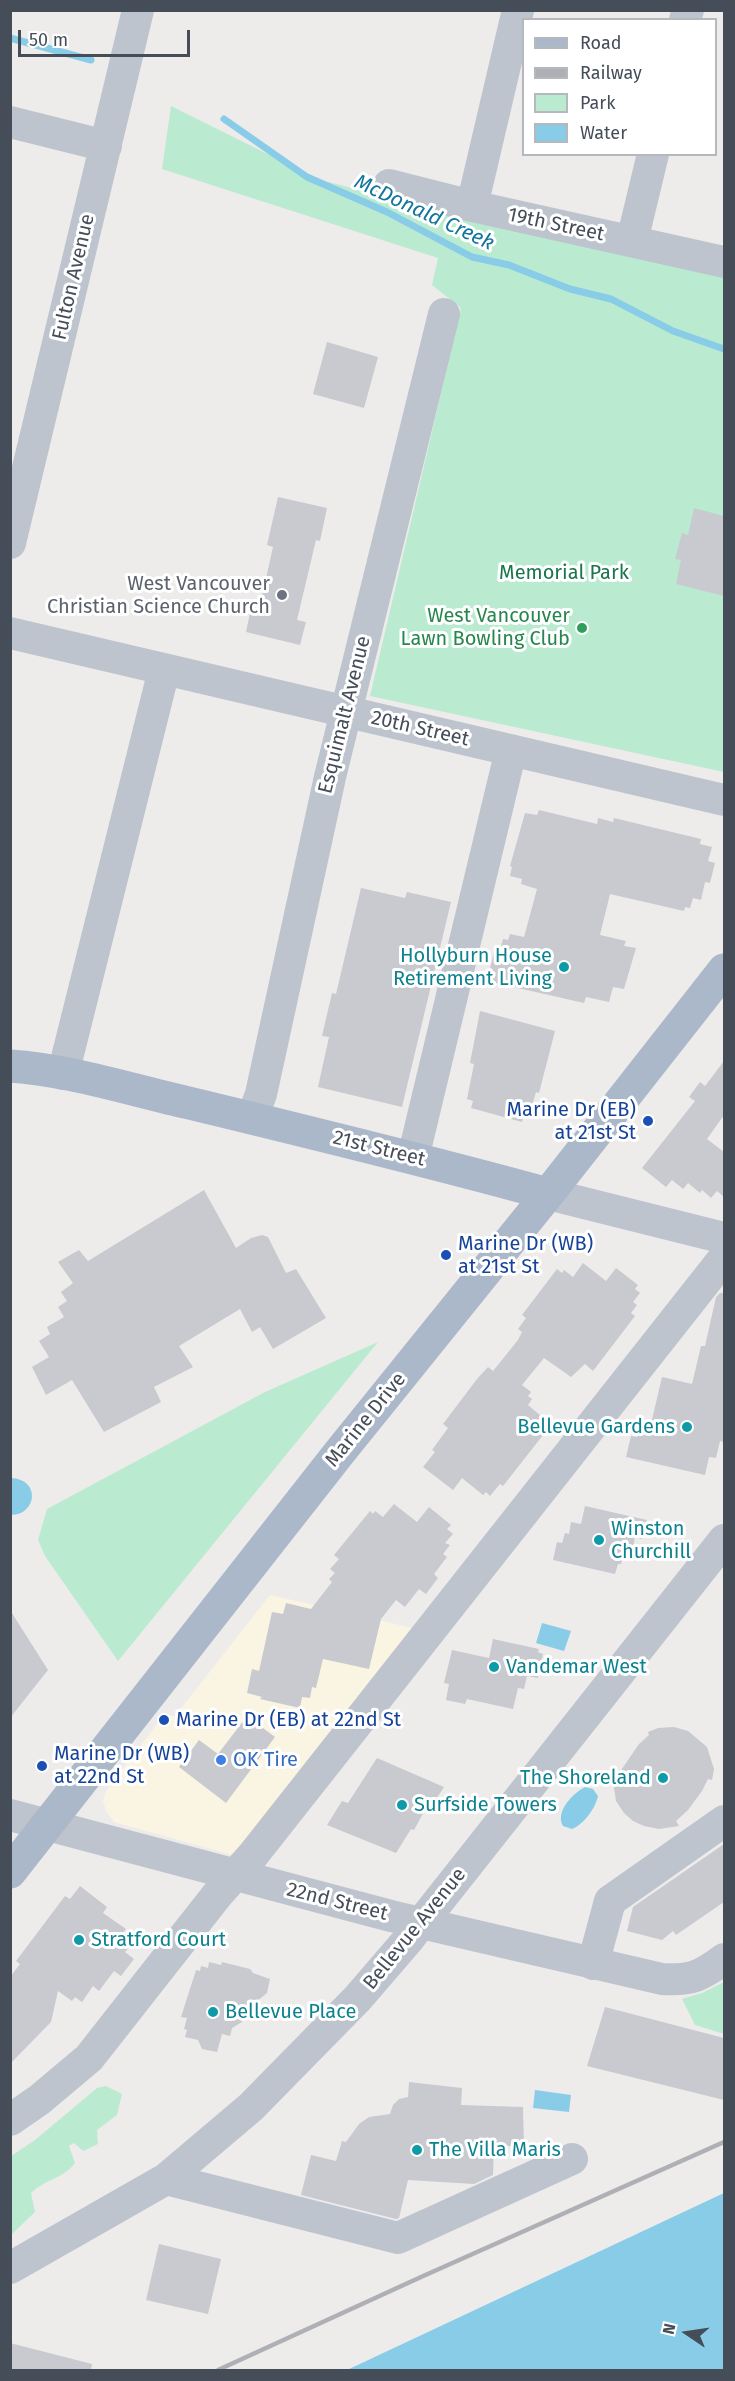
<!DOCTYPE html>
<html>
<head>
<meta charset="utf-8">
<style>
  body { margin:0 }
  #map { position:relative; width:735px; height:2381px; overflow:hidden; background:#eeebeb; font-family:"Fira Sans",sans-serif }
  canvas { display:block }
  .frame { position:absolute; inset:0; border:12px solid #454d58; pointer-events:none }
  .legend { position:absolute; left:522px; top:18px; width:195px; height:138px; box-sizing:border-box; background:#fff; border:2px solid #b5b8bc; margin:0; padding:8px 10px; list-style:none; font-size:18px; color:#454d58 }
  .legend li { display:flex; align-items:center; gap:12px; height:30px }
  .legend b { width:30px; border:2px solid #b5b8bc }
  .north { position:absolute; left:657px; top:2303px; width:60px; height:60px; -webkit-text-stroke:4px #fff; paint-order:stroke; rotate:283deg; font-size:16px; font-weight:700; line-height:24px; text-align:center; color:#454d58 }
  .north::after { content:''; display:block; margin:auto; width:21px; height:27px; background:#454d58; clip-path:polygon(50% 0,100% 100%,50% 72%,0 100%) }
  .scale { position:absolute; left:18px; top:30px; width:172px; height:27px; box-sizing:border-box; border:3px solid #454d58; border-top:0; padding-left:8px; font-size:18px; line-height:21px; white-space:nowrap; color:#454d58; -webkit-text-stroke:4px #fff; paint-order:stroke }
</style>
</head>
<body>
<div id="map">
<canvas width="735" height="2381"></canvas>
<div class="frame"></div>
<ul class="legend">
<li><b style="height:8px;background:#abb8ca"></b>Road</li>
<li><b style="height:8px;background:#aeb0b6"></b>Railway</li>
<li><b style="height:16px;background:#baebd1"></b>Park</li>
<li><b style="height:16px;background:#88cce7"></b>Water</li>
</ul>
<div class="north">N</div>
<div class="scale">50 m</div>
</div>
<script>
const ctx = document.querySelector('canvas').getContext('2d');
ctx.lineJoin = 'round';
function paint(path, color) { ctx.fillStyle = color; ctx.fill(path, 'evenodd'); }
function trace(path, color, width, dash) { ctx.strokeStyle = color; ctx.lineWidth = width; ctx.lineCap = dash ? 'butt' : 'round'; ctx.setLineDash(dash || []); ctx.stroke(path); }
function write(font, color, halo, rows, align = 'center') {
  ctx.font = font + ' "Fira Sans",sans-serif'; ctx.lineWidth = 6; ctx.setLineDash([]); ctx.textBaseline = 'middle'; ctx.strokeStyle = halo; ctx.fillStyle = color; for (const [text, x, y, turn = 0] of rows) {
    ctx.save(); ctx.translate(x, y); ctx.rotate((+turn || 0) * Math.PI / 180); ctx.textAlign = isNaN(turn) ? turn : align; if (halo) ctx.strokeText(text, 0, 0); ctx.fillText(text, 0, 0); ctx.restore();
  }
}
paint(new Path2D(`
  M 270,1595 L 417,1629 L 240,1857 L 114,1822 L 106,1811 L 103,1801 L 106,1791 L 164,1715 L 175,1716 Z`), '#faf5e3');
paint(new Path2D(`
  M 171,106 L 320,180 L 481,220 L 724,273 L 724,772 L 370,696 L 461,308 L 432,285 L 438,258 L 162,169 Z
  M 378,1342 L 118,1661 L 45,1556 L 38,1540 L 47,1509 L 265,1392 Z
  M 724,1982 L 724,2034 L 695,2025 L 682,1999 L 702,1993 Z
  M 106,2086 L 122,2094 L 117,2115 L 97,2130 L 98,2144 L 83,2151 L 74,2143 L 69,2146 L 75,2163 C 64,2178 44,2180 31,2193 L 35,2212 L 11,2235 L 11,2156 L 35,2140 L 97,2088 Z`), '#baebd1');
paint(new Path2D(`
  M 11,1478 C 41,1479 37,1515 11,1515 Z
  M 542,1623 L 571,1631 L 564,1651 L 536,1643 Z
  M 585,1787 L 593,1789 L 598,1796 C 595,1809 584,1824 572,1829 L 563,1826 C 555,1812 572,1794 585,1787 Z
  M 535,2090 L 571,2095 L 569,2112 L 533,2108 Z
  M 724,2193 L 724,2370 L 347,2370 Z`), '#88cce7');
trace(new Path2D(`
  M 10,38 L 91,60
  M 224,119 L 307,177 L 387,212 L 472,257 L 509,265 L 570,289 L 611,299 L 673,331 L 724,349`), '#88cce7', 7);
paint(new Path2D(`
  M 327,342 L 378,357 L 364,408 L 313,394 Z
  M 278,497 L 327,508 L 320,541 L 316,540 L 297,620 L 306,622 L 300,645 L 246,632 L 251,608 L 259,610 L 273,547 L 267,545 Z
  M 694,508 L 724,516 L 724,596 L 676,584 L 681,560 L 675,559 L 682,533 L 688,535 Z
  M 539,810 L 597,824 L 598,818 L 613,822 L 614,818 L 701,839 L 700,844 L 712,847 L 708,861 L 715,863 L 710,883 L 705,882 L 701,900 L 693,898 L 690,908 L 685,907 L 684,911 L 610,894 L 600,935 L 626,941 L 624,946 L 636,948 L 624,989 L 613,987 L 609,1002 L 586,997 L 584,1003 L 487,981 L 494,952 L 499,953 L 503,939 L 508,940 L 510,934 L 524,937 L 537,889 L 521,884 L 522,879 L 510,876 L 512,867 L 510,866 L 525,813 L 537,815 Z
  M 361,888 L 405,898 L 407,892 L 451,902 L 402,1107 L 318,1087 L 329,1037 L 322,1036 L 332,993 L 336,994 Z
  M 480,1011 L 555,1031 L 539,1093 L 536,1092 L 532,1106 L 526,1104 L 522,1122 L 471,1108 L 473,1101 L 467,1099 L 474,1064 L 470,1063 Z
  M 724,1061 L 724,1115 L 707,1139 L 724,1152 L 724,1197 L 717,1191 L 711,1198 L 702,1190 L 700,1193 L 688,1183 L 683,1189 L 672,1180 L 666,1187 L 642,1168 L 695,1101 L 689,1097 L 700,1082 L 705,1086 Z
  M 204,1190 L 236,1248 L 251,1238 L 262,1235 L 268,1237 L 286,1273 L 296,1269 L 326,1318 L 273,1349 L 260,1327 L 252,1332 L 240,1309 L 179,1346 L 193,1367 L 154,1387 L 161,1402 L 104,1432 L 72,1380 L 46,1395 L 32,1367 L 49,1357 L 39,1341 L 50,1334 L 47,1327 L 64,1317 L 58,1307 L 67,1301 L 61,1292 L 73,1283 L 58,1262 L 79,1250 L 88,1261 Z
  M 583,1263 L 606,1281 L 616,1268 L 638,1285 L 635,1289 L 640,1293 L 633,1302 L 637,1305 L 631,1313 L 635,1316 L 593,1371 L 585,1364 L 571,1377 L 544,1358 L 522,1385 L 531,1392 L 528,1396 L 532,1399 L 528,1405 L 541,1416 L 537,1421 L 547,1430 L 503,1486 L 500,1484 L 490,1496 L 486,1492 L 483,1495 L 462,1478 L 453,1490 L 423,1467 L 435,1452 L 432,1450 L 448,1428 L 443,1424 L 477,1379 L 488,1367 L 493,1371 L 518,1340 L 522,1332 L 518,1329 L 526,1318 L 522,1315 L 557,1269 L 562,1273 L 564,1270 L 573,1277 Z
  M 720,1293 L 724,1293 L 724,1442 L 720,1441 L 716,1458 L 709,1457 L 705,1475 L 626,1457 L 631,1436 L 637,1437 L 640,1426 L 650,1428 L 662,1377 L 692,1384 L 701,1346 L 705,1346 L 716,1297 Z
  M 394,1504 L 417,1522 L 429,1507 L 451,1525 L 447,1529 L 453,1534 L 445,1543 L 450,1545 L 443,1554 L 447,1557 L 434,1574 L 438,1578 L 426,1594 L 419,1589 L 405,1607 L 396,1600 L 381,1619 L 369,1669 L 323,1659 L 316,1688 L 312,1687 L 310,1698 L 302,1697 L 300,1708 L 260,1699 L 262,1697 L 247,1693 L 252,1669 L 259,1671 L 272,1612 L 283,1614 L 286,1603 L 311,1609 L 332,1582 L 329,1579 L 335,1573 L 330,1569 L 339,1559 L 334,1555 L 370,1511 L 373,1514 L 375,1511 L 383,1517 Z
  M 585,1506 L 647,1520 L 642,1539 L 635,1537 L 633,1548 L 630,1547 L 627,1557 L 623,1556 L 621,1564 L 618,1564 L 615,1574 L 553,1560 L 557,1542 L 562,1543 L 565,1533 L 569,1534 L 571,1522 L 581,1524 Z
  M 10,1610 L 48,1670 L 10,1718 Z
  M 493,1639 L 539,1649 L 538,1652 L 543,1654 L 538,1678 L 527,1676 L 524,1689 L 518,1688 L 513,1709 L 467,1699 L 465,1704 L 446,1700 L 449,1684 L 444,1683 L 452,1650 L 489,1658 Z
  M 247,1716 L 275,1737 L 226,1803 L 179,1767 L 199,1740 L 218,1754 Z
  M 674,1727 L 688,1731 L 707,1747 L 714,1769 L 712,1780 L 708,1779 L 702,1791 L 688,1810 L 676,1821 L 679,1826 L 659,1829 L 644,1826 L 633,1821 L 624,1813 L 616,1801 L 613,1782 L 639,1744 L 649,1735 L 648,1732 L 658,1728 Z
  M 377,1758 L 444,1787 L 429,1810 L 426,1808 L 414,1830 L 411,1829 L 396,1853 L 327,1825 L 342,1801 L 348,1803 Z
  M 724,1844 L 724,1902 L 676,1935 L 673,1931 L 662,1940 L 627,1931 L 633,1907 Z
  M 80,1886 L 107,1907 L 103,1913 L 126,1929 L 120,1936 L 132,1944 L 125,1952 L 134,1959 L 121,1976 L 114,1971 L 99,1991 L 93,1986 L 82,2002 L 75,1997 L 72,2001 L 58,1991 L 51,2022 L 10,2064 L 10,1977 L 20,1964 L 16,1961 L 65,1896 L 70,1899 Z
  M 209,1962 L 221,1965 L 222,1962 L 250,1969 L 253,1973 L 270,1979 L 267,1993 L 251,2006 L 247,2004 L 242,2022 L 232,2028 L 230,2036 L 222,2034 L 217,2052 L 202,2049 L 198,2040 L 185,2037 L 187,2030 L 184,2029 L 187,2018 L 181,2017 L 196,1970 L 200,1971 L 201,1966 L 208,1968 Z
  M 605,2007 L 724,2038 L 724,2100 L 587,2066 Z
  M 409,2082 L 462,2088 L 461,2105 L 523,2107 L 524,2146 L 494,2146 L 493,2175 L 474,2184 L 408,2180 L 399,2218 L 396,2219 L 301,2195 L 311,2155 L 336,2161 L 342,2141 L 346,2142 L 359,2124 L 369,2117 L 390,2114 L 393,2105 L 399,2099 L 408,2097 Z
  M 159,2244 L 221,2259 L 208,2314 L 146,2300 Z
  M 10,2343 L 92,2364 L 91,2370 L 10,2370 Z`), '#c8cad0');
trace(new Path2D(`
  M 685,20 L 688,10
  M 10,122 L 106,146
  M 389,185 L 472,206 L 724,262
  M 472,206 L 518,10
  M 632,241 L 653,154
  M 10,543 L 138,10
  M 10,633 L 724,800
  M 63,1074 L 164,670
  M 252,1118 L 261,1094 L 330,777 L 444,314
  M 413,1158 L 511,750
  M 548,1194 L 724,1238
  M 10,1815 L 391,1916 L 662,1979 C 691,1981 701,1976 724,1959
  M 593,1964 L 610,1901 L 724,1821
  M 10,2120 L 39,2100 L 89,2058 L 217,1895 L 253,1855 L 724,1258
  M 166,2179 L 398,2238 L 572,2159
  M 10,2268 L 166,2179 L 251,2107 L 357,1999 L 407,1941 L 724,1540`), '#bdc4cd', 32);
trace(new Path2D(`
  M 10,1066 C 70,1070 131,1090 189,1103 C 309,1132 429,1161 548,1194
  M 10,1872 L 339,1453 L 548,1194 L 724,970`), '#abb8ca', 33);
trace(new Path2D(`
  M 218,2370 L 421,2277 L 724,2142`), '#aeb0b6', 4.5);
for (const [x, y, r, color] of [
  [282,595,6,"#6b7280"],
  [582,628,6,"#2e9e5b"],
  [564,967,6,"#0f9aa8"],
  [648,1121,6,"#1a4fb4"],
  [446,1255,6,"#1a4fb4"],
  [687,1427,6,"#0f9aa8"],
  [599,1540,6,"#0f9aa8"],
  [494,1667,6,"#0f9aa8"],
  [164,1720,6,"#1a4fb4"],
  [221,1760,6,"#3f7fe0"],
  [42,1766,6,"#1a4fb4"],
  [663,1778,6,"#0f9aa8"],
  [402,1805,6,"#0f9aa8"],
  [79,1940,6,"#0f9aa8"],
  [213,2012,6,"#0f9aa8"],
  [417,2150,6,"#0f9aa8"]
]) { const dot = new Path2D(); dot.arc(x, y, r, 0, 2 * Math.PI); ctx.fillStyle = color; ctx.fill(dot); trace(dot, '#fff', 2); }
write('20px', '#454d58', '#fff', [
  ["19th Street",556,225,12],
  ["Fulton Avenue",74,277,-77],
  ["Esquimalt Avenue",345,715,-76],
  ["20th Street",420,729,13],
  ["21st Street",379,1149,14],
  ["Marine Drive",366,1420,-51],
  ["22nd Street",337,1902,14],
  ["Bellevue Avenue",415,1929,-51]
]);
write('20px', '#1a744e', '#fff', [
  ["Memorial Park",564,573]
]);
write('20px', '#5b616d', '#fff', [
  ["West Vancouver",270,584],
  ["Christian Science Church",270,607]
], 'right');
write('20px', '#27864d', '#fff', [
  ["West Vancouver",570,616],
  ["Lawn Bowling Club",570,639]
], 'right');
write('20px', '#0d838f', '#fff', [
  ["Hollyburn House",552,956,"right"],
  ["Retirement Living",552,979,"right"],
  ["Bellevue Gardens",675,1427,"right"],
  ["Winston",611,1529],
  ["Churchill",611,1552],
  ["Vandemar West",506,1667],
  ["The Shoreland",651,1778,"right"],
  ["Surfside Towers",414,1805],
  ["Stratford Court",91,1940],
  ["Bellevue Place",225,2012],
  ["The Villa Maris",429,2150]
], 'left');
write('20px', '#164399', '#fff', [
  ["Marine Dr (EB)",636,1110,"right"],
  ["at 21st St",636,1133,"right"],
  ["Marine Dr (WB)",458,1244],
  ["at 21st St",458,1267],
  ["Marine Dr (EB) at 22nd St",176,1720],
  ["Marine Dr (WB)",54,1754],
  ["at 22nd St",54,1777]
], 'left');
write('20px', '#366cbe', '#fff', [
  ["OK Tire",233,1760]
], 'left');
write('italic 21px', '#12759d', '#fff', [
  ["McDonald Creek",424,213,25]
]);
</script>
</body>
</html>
